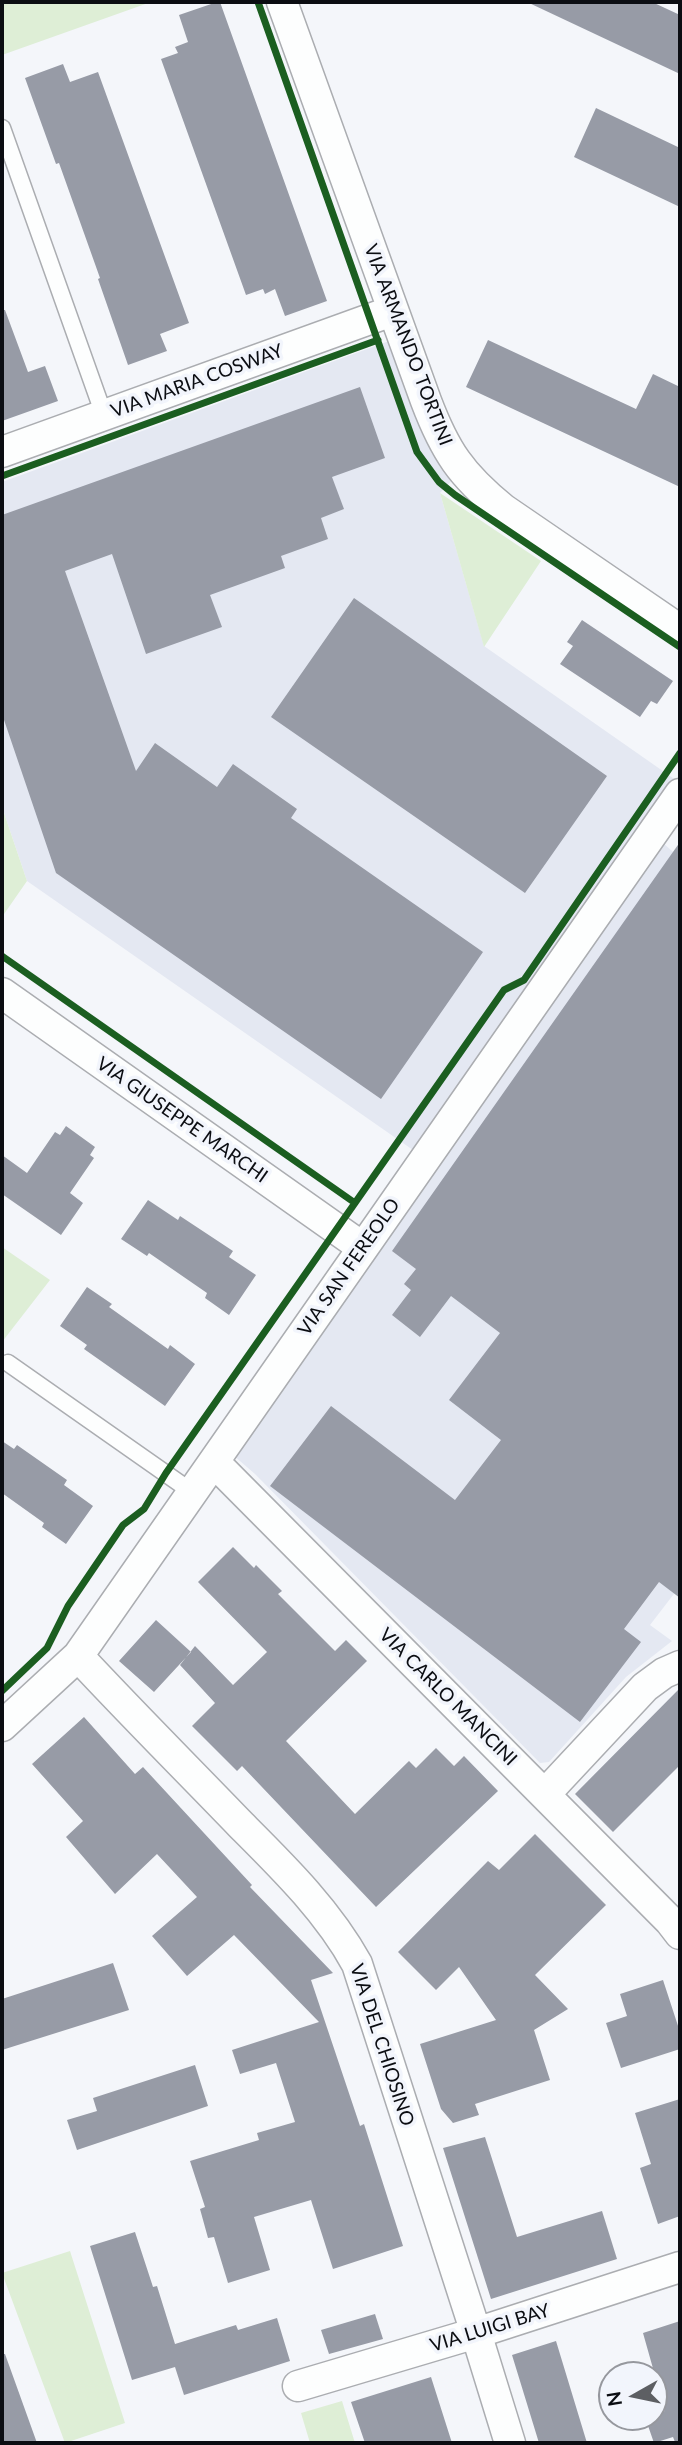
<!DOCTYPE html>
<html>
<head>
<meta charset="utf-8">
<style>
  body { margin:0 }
  #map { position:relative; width:682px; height:2445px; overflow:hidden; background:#f4f6fa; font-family:Lato,sans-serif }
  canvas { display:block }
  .frame { position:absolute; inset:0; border:4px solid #0b0d12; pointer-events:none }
  .north { position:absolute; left:598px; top:2361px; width:70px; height:70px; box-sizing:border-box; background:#f2f5fc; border:2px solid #96989e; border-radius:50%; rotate:261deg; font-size:19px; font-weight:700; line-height:28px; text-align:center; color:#0b0d12 }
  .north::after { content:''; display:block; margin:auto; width:24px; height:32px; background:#5d5f63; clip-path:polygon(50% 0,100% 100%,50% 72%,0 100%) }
</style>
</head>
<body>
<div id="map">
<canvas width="682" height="2445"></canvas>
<div class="frame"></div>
<div class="north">N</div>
</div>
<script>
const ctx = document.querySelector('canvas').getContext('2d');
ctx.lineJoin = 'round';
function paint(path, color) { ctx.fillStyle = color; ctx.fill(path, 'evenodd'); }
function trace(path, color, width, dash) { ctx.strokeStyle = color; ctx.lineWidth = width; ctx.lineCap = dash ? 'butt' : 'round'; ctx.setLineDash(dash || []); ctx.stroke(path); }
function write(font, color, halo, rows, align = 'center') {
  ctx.font = font + ' Lato,sans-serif'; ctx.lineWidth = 7; ctx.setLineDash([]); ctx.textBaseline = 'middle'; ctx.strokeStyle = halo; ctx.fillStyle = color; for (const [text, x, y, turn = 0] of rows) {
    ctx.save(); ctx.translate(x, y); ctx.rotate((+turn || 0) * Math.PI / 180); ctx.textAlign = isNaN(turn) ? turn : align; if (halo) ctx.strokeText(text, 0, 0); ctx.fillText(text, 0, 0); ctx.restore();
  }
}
paint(new Path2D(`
  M 400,337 L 460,472 L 440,493 L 484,646 L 680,783 L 423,1157 L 27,881 L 2,807 L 2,482 Z
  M 655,836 L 680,858 L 680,1586 L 650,1625 L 672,1641 L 626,1677 L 549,1762 L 540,1763 L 255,1474 L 226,1449 Z`), '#e4e8f2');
paint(new Path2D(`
  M 2,2 L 151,2 L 2,55 Z
  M 440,493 L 541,561 L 484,647 Z
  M 2,807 L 27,881 L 2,917 Z
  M 2,1247 L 50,1280 L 2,1342 Z
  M 70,2251 L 125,2423 L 65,2443 L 2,2273 Z
  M 342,2401 L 355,2443 L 310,2443 L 301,2413 Z`), '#deeed6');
paint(new Path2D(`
  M 217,2 L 220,2 L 327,301 L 285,316 L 275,289 L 265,294 L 263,289 L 246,295 L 161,59 L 178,53 L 175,47 L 188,42 L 179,15 Z
  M 527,2 L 652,2 L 680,15 L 680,74 Z
  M 63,64 L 70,82 L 98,72 L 189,323 L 160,334 L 167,351 L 128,365 L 98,279 L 100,278 L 59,163 L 56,164 L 25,78 Z
  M 596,108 L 680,148 L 680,207 L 574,157 Z
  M 2,310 L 5,310 L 28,372 L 45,366 L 58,401 L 2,421 Z
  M 488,340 L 636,409 L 653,374 L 680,387 L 680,487 L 466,387 Z
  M 360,387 L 385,458 L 332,477 L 344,509 L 321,518 L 328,539 L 281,556 L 285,568 L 210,595 L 222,627 L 146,654 L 112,554 L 65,571 L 136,771 L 155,743 L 217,787 L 233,764 L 297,809 L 291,818 L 483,952 L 381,1099 L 56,873 L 2,714 L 2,515 Z
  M 354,598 L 607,776 L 525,893 L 271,717 Z
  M 582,620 L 673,681 L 657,704 L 651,701 L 640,717 L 560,664 L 573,646 L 567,642 Z
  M 680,842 L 680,1598 L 659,1582 L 624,1629 L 641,1642 L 580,1722 L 270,1486 L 331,1406 L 455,1500 L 501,1440 L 449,1400 L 500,1333 L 451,1296 L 420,1337 L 392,1315 L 411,1290 L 404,1284 L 416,1269 L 392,1251 Z
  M 66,1126 L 95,1147 L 90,1155 L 94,1158 L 70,1193 L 83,1203 L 61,1235 L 2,1194 L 2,1155 L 27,1173 L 55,1132 L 60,1135 Z
  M 148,1200 L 178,1220 L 180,1216 L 233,1251 L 229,1257 L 256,1275 L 229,1315 L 205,1298 L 207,1293 L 149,1253 L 147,1256 L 121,1239 Z
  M 87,1287 L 112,1304 L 109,1307 L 168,1349 L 170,1345 L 195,1364 L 165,1406 L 84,1349 L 87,1345 L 60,1326 Z
  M 2,1441 L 14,1449 L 17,1445 L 67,1480 L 64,1485 L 93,1506 L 66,1544 L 42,1527 L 44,1523 L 2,1493 Z
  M 233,1547 L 254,1568 L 256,1565 L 282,1591 L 278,1594 L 335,1651 L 346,1640 L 367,1661 L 286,1741 L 355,1814 L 409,1761 L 416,1768 L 436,1748 L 454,1766 L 464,1756 L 498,1791 L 376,1907 L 242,1766 L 237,1771 L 192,1726 L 215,1703 L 180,1665 L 195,1646 L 233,1685 L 267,1652 L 198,1582 Z
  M 156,1620 L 191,1652 L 154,1692 L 119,1661 Z
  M 680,1688 L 680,1765 L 613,1832 L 575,1794 Z
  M 84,1717 L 135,1774 L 143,1767 L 252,1885 L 250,1887 L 333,1973 L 311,1980 L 360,2126 L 364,2124 L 403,2246 L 333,2269 L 311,2200 L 254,2217 L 270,2270 L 228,2283 L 214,2237 L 208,2238 L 200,2209 L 205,2207 L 190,2161 L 259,2140 L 257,2133 L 295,2122 L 276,2063 L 240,2074 L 232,2050 L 319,2022 L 234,1935 L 187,1976 L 152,1936 L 197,1897 L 157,1854 L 115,1894 L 66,1837 L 83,1821 L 32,1764 Z
  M 535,1834 L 606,1905 L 535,1975 L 568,2009 L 534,2030 L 550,2080 L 475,2104 L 479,2115 L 453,2123 L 441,2109 L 420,2044 L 496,2020 L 459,1967 L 436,1990 L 398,1952 L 488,1861 L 499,1870 Z
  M 113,1963 L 129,2010 L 2,2050 L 2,1999 Z
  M 663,1980 L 680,2032 L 680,2049 L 621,2068 L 606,2023 L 627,2016 L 620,1994 Z
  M 195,2065 L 208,2106 L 77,2150 L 67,2120 L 97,2111 L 93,2098 Z
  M 680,2099 L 680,2216 L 658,2224 L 640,2168 L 651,2164 L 635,2113 Z
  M 485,2137 L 517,2237 L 602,2211 L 617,2259 L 491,2299 L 443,2148 Z
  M 135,2232 L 153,2287 L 157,2286 L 175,2344 L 236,2325 L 238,2330 L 277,2318 L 290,2361 L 184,2395 L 175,2367 L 132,2380 L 90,2246 Z
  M 375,2314 L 383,2339 L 329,2354 L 321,2330 Z
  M 680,2321 L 680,2441 L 675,2442 L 673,2437 L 654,2443 L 645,2417 L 654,2417 L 654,2414 L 665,2411 L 643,2333 Z
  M 556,2341 L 587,2443 L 539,2443 L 512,2355 Z
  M 2,2354 L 5,2354 L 37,2443 L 2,2443 Z
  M 431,2377 L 452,2443 L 365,2443 L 351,2402 Z`), '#979ba6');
const service = new Path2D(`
  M 2,128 L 104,415
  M 8,1363 L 192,1492`);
const minor = new Path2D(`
  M 282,2 L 426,401 C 445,451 461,475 503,509 L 680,630
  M 2,452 L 392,311
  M 2,993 L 362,1247
  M 214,1462 L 670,1921 L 680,1934
  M 78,1656 C 131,1713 187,1769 241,1825 C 283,1867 328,1911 357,1964 L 476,2333 L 510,2443
  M 2,1726 L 78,1656 L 680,794
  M 545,1794 L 645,1687 L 664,1673 L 680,1666
  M 298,2386 L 476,2333 L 680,2267`);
trace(service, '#abadb1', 19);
trace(minor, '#abadb1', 33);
trace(service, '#fdfefe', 16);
trace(minor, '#fdfefe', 30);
trace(new Path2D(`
  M 258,2 L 417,452 L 439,482 L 455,495 L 680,647
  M 2,476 L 378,340
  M 2,956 L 355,1203
  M 2,1691 L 47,1648 L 68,1606 L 123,1525 L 144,1509 L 166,1473 L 504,990 L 524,980 L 680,753`), '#1b5e20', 7);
write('19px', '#0b0d12', '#f2f5fc', [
  ["VIA ARMANDO TORTINI",408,345,69],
  ["VIA MARIA COSWAY",197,381,-20],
  ["VIA GIUSEPPE MARCHI",182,1120,35],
  ["VIA SAN FEREOLO",349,1267,-55],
  ["VIA CARLO MANCINI",448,1697,45],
  ["VIA DEL CHIOSINO",382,2045,72],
  ["VIA LUIGI BAY",490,2328,-17]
]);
</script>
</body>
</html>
